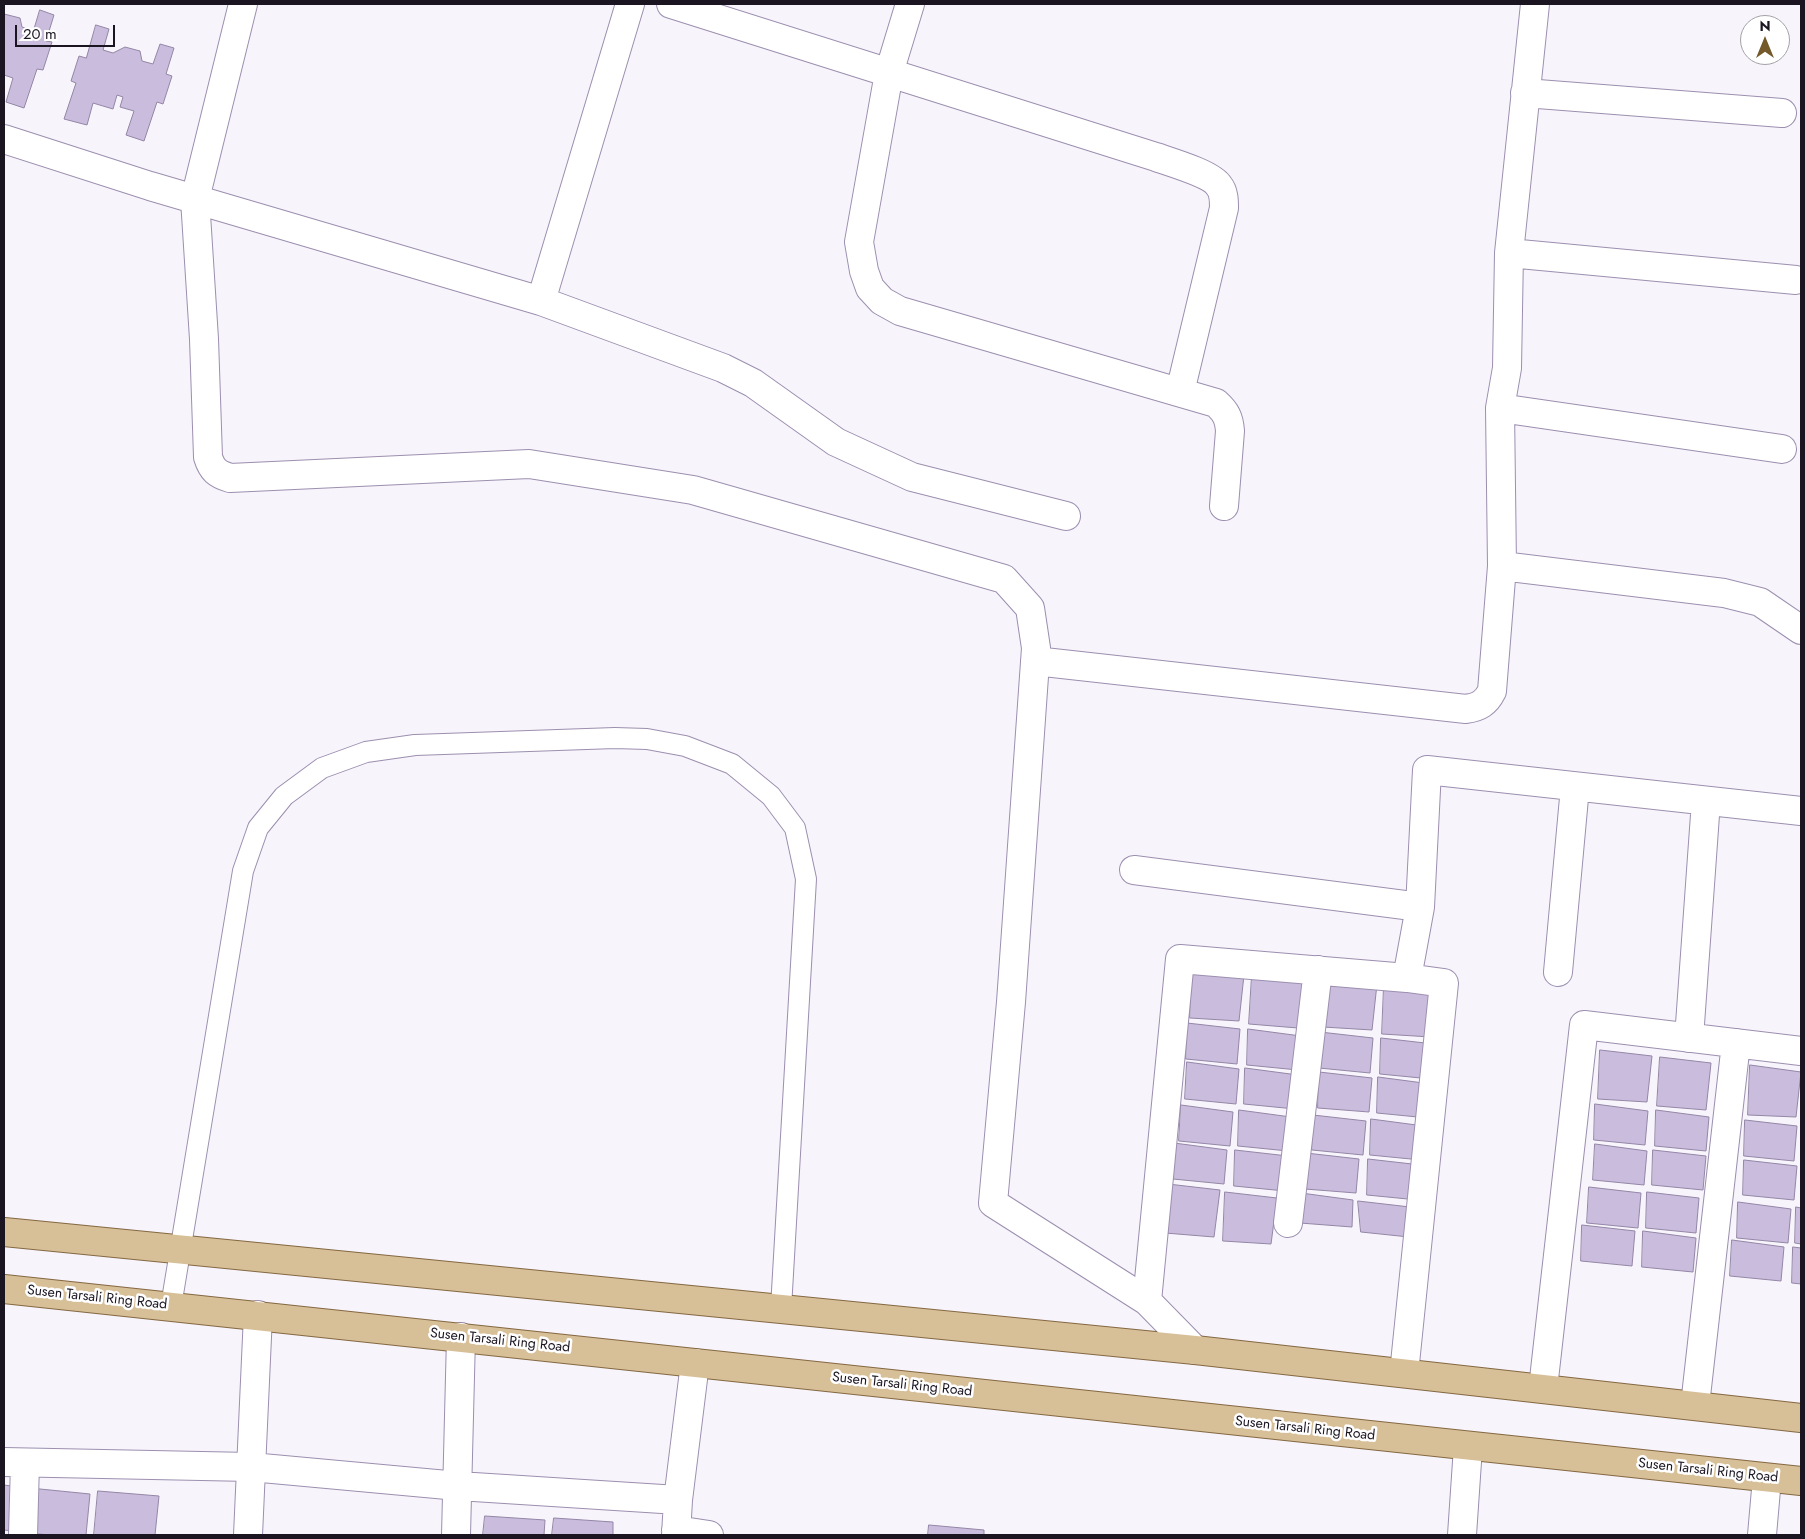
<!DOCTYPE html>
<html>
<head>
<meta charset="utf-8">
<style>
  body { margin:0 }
  #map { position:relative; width:1805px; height:1539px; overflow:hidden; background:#f7f4fb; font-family:Jost,sans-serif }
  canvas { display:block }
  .frame { position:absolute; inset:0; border:5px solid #1a1521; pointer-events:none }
  .north { position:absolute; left:1740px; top:15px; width:50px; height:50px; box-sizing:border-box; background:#fff; border:1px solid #a3a1a6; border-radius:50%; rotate:0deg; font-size:14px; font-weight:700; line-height:20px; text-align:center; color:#1a1521 }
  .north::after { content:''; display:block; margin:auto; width:18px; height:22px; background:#74592b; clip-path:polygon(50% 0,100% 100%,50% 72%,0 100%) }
  .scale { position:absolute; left:15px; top:25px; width:100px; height:22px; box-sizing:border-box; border:2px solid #1a1521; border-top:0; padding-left:6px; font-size:15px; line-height:18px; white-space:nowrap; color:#1a1521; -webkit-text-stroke:4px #fff; paint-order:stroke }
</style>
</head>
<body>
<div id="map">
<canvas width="1805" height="1539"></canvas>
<div class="frame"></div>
<div class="north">N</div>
<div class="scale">20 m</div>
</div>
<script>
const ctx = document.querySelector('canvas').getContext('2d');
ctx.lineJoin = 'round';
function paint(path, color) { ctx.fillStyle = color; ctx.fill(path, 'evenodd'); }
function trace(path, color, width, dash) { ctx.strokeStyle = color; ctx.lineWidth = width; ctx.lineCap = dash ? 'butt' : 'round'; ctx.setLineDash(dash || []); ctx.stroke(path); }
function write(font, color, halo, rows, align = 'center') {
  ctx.font = font + ' Jost,sans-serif'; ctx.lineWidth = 5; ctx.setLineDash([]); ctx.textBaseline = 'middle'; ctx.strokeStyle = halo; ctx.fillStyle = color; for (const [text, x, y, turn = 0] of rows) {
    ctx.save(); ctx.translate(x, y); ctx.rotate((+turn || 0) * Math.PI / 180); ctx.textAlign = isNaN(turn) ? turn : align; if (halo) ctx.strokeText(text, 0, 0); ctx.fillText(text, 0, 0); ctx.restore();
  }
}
const building = new Path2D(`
  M 40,10 L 54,15 L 46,41 L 52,42 L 43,70 L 37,69 L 24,108 L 6,102 L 13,78 L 4,75 L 4,14 L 20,18 L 22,27 L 33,31 Z
  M 96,25 L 109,29 L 103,50 L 113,53 L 125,47 L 140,51 L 142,61 L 153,64 L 160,44 L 174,48 L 166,74 L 172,76 L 163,104 L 157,102 L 144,141 L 126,135 L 134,111 L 120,107 L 123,97 L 117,95 L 113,109 L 93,103 L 87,125 L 64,119 L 76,83 L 71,81 L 79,56 L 86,58 Z
  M 1192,968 L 1244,975 L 1239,1021 L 1190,1018 Z
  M 1252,975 L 1303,982 L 1298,1028 L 1249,1024 Z
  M 1325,978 L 1377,984 L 1372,1030 L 1323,1027 Z
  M 1384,985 L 1436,991 L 1431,1037 L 1382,1034 Z
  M 1187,1023 L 1240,1029 L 1237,1064 L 1186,1059 Z
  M 1248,1029 L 1301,1036 L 1298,1070 L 1247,1065 Z
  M 1320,1032 L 1373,1038 L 1370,1073 L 1319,1068 Z
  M 1381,1038 L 1434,1044 L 1431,1079 L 1380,1074 Z
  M 1600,1050 L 1652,1056 L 1647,1102 L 1598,1099 Z
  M 1660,1057 L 1711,1063 L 1706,1110 L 1657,1106 Z
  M 1187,1062 L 1239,1069 L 1236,1104 L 1185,1099 Z
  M 1750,1065 L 1801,1072 L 1796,1117 L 1748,1115 Z
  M 1245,1068 L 1298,1075 L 1295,1109 L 1244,1104 Z
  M 1319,1072 L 1372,1078 L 1369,1112 L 1318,1108 Z
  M 1378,1077 L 1431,1084 L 1428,1118 L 1377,1113 Z
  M 1595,1104 L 1648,1111 L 1645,1145 L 1594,1140 Z
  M 1181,1105 L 1233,1112 L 1230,1146 L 1179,1141 Z
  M 1239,1110 L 1291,1117 L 1288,1151 L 1238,1146 Z
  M 1656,1110 L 1709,1117 L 1706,1151 L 1655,1146 Z
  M 1313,1115 L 1366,1121 L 1363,1155 L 1312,1150 Z
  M 1371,1119 L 1424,1126 L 1421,1160 L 1370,1155 Z
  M 1745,1120 L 1797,1126 L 1794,1161 L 1744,1156 Z
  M 1174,1143 L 1227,1150 L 1224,1184 L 1173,1179 Z
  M 1595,1144 L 1647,1151 L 1644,1185 L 1593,1180 Z
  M 1235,1150 L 1288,1156 L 1285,1191 L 1234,1186 Z
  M 1653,1150 L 1706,1156 L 1703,1190 L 1652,1185 Z
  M 1306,1153 L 1359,1159 L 1356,1193 L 1305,1189 Z
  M 1368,1159 L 1421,1165 L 1418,1200 L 1367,1195 Z
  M 1744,1160 L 1797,1166 L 1794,1200 L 1743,1195 Z
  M 1168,1184 L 1220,1190 L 1214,1237 L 1165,1233 Z
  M 1589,1187 L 1641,1193 L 1638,1228 L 1587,1223 Z
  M 1225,1192 L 1277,1198 L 1271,1244 L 1223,1241 Z
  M 1647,1192 L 1699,1198 L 1696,1233 L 1646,1228 Z
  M 1301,1193 L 1353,1200 L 1352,1227 L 1300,1223 Z
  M 1358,1201 L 1410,1207 L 1409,1237 L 1361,1232 Z
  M 1738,1202 L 1791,1209 L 1788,1243 L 1737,1238 Z
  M 1796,1207 L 1801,1208 L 1801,1244 L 1795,1243 Z
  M 1582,1225 L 1635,1231 L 1632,1266 L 1581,1261 Z
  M 1643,1231 L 1696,1238 L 1693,1272 L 1642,1267 Z
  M 1732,1240 L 1784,1247 L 1781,1281 L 1730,1276 Z
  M 1793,1247 L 1801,1248 L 1801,1284 L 1792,1283 Z
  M 4,1485 L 18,1487 L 14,1531 L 4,1530 Z
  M 30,1488 L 90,1494 L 86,1535 L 51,1535 L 25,1533 Z
  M 98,1491 L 159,1496 L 155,1535 L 94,1535 Z
  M 485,1516 L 545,1520 L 544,1535 L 483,1535 Z
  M 554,1518 L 613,1522 L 613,1535 L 552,1535 Z
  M 929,1525 L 984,1530 L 984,1535 L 928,1535 Z`);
paint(building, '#c9bcdd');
trace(building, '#9386a6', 1);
const service = new Path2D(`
  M 171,1306 L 243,871 L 258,828 L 284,796 L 322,768 L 366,752 L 415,745 L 615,738 L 647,739 L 685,746 L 732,764 L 771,796 L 795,828 L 806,879 L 781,1308`);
const minor = new Path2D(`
  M 243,4 L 195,199 L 204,339 L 208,457 C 212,470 217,474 230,478 L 529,464 L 693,490 L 1004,579 L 1030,608 L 1036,648 L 1011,1002 L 993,1203 L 1147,1301 L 1195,1350
  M 671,4 L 1156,157 C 1170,162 1212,174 1219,186 C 1224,192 1224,201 1224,208 L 1180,392
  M 910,4 L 889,73 L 859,242 L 864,271 L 870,288 L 882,301 L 900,311 L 1216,403 C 1226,412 1229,418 1230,431 L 1224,506
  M 1535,4 L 1509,253 L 1796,280
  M 1525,93 L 1782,113
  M 4,139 L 150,186 L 541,301 L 630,4
  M 1509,253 L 1507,368 L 1500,408 L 1502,566 L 1724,593 L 1760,602 L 1801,630
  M 541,301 L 723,368 L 753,383 L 836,442 L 912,477 L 1066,516
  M 1500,408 L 1782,449
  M 1035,661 L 1466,709 C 1479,707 1486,703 1492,691 L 1502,566
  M 1134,870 L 1420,907 L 1427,770 L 1801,811
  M 1558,972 L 1575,787
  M 1689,1038 L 1706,801
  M 1288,1223 L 1318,970
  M 1147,1301 L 1180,959 L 1407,978
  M 1404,1373 L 1444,983 L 1407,978 L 1420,907
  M 1543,1388 L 1584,1025 L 1801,1051
  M 1695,1405 L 1736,1043
  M 4,1462 L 251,1467 L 458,1486 L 678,1500
  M 676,1530 L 709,1535
  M 23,1535 L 25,1463
  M 248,1535 L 258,1315
  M 456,1535 L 461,1337
  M 676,1535 L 678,1500 L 695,1363
  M 1462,1535 L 1468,1447
  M 1762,1535 L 1767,1478`);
const primary = new Path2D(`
  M 4,1232 L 1195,1350 L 1801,1418
  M 4,1289 C 603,1349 1202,1422 1801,1481`);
trace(service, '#9c8faf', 22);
trace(minor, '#9c8faf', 30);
trace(primary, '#846842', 30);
trace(service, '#fff', 20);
trace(minor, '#fff', 28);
trace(primary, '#d7bf98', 28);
write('14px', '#1a1521', '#fff', [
  ["Susen Tarsali Ring Road",97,1298,6],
  ["Susen Tarsali Ring Road",500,1341,6],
  ["Susen Tarsali Ring Road",902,1385,6],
  ["Susen Tarsali Ring Road",1305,1429,6],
  ["Susen Tarsali Ring Road",1708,1471,6]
]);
</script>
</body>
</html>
